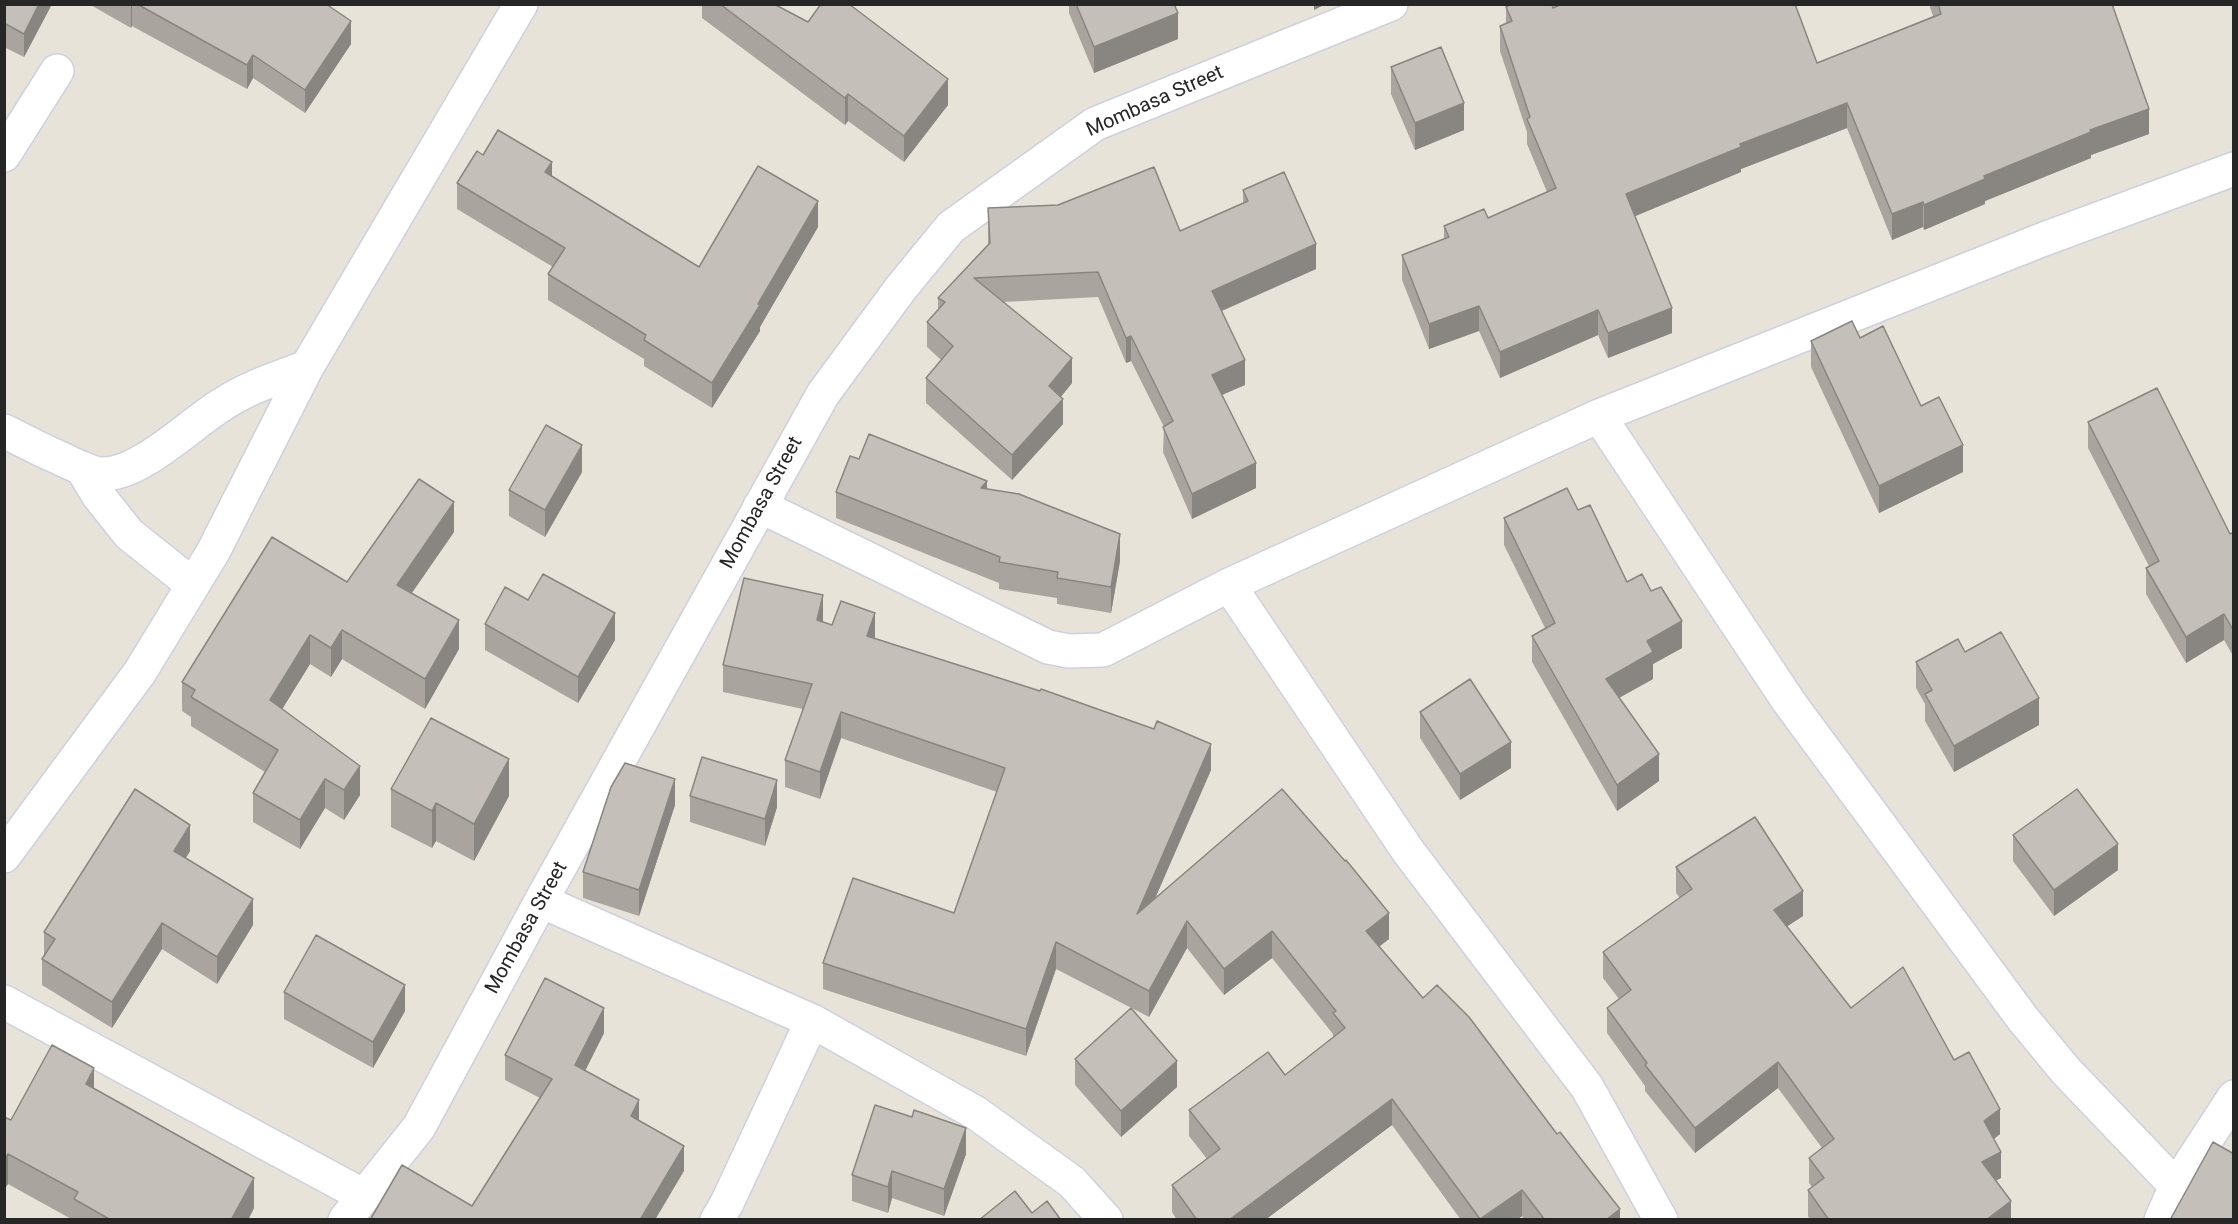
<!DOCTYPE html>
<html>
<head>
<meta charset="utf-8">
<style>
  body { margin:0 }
  #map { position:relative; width:2238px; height:1224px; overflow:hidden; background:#e8e3d8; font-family:Roboto,sans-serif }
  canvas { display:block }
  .frame { position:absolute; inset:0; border:6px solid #262626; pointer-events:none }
</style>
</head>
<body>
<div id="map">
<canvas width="2238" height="1224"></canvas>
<div class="frame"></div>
</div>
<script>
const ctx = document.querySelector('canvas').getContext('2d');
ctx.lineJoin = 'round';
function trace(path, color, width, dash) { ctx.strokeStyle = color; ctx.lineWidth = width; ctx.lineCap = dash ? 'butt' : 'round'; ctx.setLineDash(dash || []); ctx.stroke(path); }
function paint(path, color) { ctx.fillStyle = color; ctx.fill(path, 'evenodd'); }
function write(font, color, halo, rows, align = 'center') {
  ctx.font = font + ' Roboto,sans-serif'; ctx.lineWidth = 6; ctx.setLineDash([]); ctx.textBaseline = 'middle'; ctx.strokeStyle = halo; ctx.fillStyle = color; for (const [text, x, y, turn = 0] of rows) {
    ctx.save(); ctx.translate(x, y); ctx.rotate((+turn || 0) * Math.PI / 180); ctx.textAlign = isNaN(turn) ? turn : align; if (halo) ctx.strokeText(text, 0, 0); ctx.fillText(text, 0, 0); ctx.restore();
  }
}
const street = new Path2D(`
  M 4,155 L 57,71
  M 1599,416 L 1789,702 L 2023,1019 L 2066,1071 L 2176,1186
  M 4,431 C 29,444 54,456 79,467 C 86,469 93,474 101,474 C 140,476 191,423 223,404 C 249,387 278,378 307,367
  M 82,468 L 98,495 L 129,534 L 193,585
  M 760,506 L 1048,647 L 1069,651 L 1103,650 L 1229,585 L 1599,416 L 2044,239 L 2234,169
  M 1229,585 L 1408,851 L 1587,1087 L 1661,1220
  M 4,856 L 140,672 L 213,552 L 307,367 L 521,4
  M 541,901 L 812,1021 L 976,1113 L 1072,1182 L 1106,1220
  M 4,1002 L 364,1196
  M 345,1220 L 419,1127 L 541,901 L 823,394 L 901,288 L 951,227 L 1095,124 L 1391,4
  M 717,1220 L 727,1203 L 812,1021
  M 2161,1220 L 2176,1186 L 2234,1097`);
trace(street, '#ced0df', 36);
trace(street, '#fff', 33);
paint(new Path2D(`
  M 4,4 L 52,4 L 24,57 L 4,47 Z
  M 89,4 L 326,4 L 351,44 L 305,113 L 253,78 L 247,89 L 132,26 L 131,28 Z
  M 702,4 L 774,4 L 948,105 L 904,162 L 848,121 L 845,125 L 702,18 Z
  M 1069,4 L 1174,4 L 1178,39 L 1094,73 L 1069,13 Z
  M 1929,4 L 2112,4 L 2149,134 L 2091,155 L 2091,158 L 1985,201 L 1985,204 L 1924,230 L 1923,227 L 1892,240 L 1847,128 L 1741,169 L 1741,172 L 1635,216 L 1672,333 L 1608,358 L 1598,335 L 1500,378 L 1479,331 L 1429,349 L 1402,280 L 1402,255 L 1444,239 L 1444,226 L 1488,218 L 1547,192 L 1527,144 L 1527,132 L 1500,51 L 1500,26 L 1506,24 L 1506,7 L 1553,8 L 1817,63 L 1933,16 Z
  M 1391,67 L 1464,130 L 1415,150 L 1391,94 Z
  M 483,155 L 552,176 L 699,267 L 818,227 L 760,327 L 760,331 L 712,408 L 644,366 L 644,359 L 548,300 L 548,274 L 553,267 L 457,209 L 457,183 Z
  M 1243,190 L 1316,269 L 1222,311 L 1245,385 L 1222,395 L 1256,488 L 1192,519 L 1163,452 L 1164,427 L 1131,361 L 1126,363 L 1098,297 L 1003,302 L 1072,383 L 1061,397 L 1063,424 L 1012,480 L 926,403 L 926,378 L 941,360 L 927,347 L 927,322 L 938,310 L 938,298 L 988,244 L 988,208 L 1180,231 L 1243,203 Z
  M 1860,338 L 1921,406 L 1963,472 L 1879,513 L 1811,367 L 1811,341 Z
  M 2088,422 L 2230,534 L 2234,532 L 2232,654 L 2224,640 L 2186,663 L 2146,594 L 2146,568 L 2149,566 L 2088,448 Z
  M 859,459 L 987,489 L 1120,561 L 1111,613 L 1057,604 L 1057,598 L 999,589 L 999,583 L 836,518 L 836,492 Z
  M 582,472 L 545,537 L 509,516 L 509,490 Z
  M 1578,510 L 1627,582 L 1682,648 L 1653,664 L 1653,679 L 1619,698 L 1659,781 L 1617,811 L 1532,662 L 1532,636 L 1545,628 L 1504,545 L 1504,518 Z
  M 454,532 L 412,593 L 459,649 L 425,709 L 342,659 L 331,677 L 310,664 L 282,709 L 360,795 L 344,820 L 325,808 L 300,849 L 253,822 L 253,793 L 265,772 L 191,726 L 191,717 L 182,711 L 182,682 L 347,582 Z
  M 528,600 L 615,640 L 578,703 L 485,650 L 485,624 Z
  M 823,622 L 875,639 L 1211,770 L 1155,898 L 1389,939 L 1379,946 L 1423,998 L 1620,1220 L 1524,1220 L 1522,1216 L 1517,1220 L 1461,1220 L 1392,1125 L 1265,1220 L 1177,1220 L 1172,1212 L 1172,1185 L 1207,1159 L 1189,1136 L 1189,1110 L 1285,1075 L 1333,1038 L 1333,1034 L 1272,958 L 1224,995 L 1187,948 L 1149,1017 L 1056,969 L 1026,1056 L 823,989 L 823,963 L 954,913 L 997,792 L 841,738 L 820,799 L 785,787 L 785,760 L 803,709 L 723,692 L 723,665 Z
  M 1965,652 L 2039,725 L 1954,772 L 1925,721 L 1925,704 L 1916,688 L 1916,662 Z
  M 1420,712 L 1511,768 L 1460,800 L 1420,738 Z
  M 391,789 L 509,796 L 474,861 L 436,841 L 432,848 L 391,827 Z
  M 690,796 L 777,807 L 765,846 L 690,822 Z
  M 675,805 L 639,916 L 583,898 L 583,872 Z
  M 2013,835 L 2118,870 L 2054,916 L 2013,861 Z
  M 190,851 L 186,858 L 253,925 L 217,984 L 162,949 L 112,1028 L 42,985 L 42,959 L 44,956 L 44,932 Z
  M 1676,867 L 1803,916 L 1787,926 L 1851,1008 L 1954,1060 L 2000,1134 L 1994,1139 L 2001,1178 L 1996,1180 L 2011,1220 L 1810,1220 L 1808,1216 L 1808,1190 L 1812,1187 L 1809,1183 L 1809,1158 L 1822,1148 L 1778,1088 L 1695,1153 L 1645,1091 L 1645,1086 L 1607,1033 L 1607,1008 L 1619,999 L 1603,978 L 1603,952 L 1680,898 L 1676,893 Z
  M 284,992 L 405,1011 L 373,1068 L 284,1019 Z
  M 604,1033 L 585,1071 L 639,1121 L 684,1171 L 472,1206 L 540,1098 L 505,1080 L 505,1055 Z
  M 1075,1059 L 1177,1087 L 1121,1137 L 1075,1085 Z
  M 94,1089 L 254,1208 L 248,1220 L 73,1220 L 8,1184 L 4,1190 L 11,1120 Z
  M 966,1154 L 944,1216 L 892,1198 L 888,1213 L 852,1201 L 852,1175 Z`), '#a9a49e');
paint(new Path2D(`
  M 39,4 L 52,4 L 24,57 L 24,34 Z
  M 131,4 L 132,4 L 132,26 L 131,28 Z
  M 1314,4 L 1326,4 L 1314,10 Z
  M 1178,13 L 1178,39 L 1094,73 L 1094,47 Z
  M 351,21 L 351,44 L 305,113 L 305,90 Z
  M 253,55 L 253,78 L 247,89 L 247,65 Z
  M 948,79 L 948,105 L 904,162 L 904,136 Z
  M 848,94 L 848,121 L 845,125 L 845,98 Z
  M 1464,103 L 1464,130 L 1415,150 L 1415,123 Z
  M 1847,103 L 1847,128 L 1741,169 L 1741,172 L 1626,220 L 1626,194 L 1740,144 Z
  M 2149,109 L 2149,134 L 2091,155 L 2091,158 L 1985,201 L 1985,204 L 1924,230 L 1924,205 L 1984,176 L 2090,130 Z
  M 552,162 L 552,188 L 545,172 Z
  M 818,201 L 818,227 L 760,327 L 760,331 L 712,408 L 712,383 Z
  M 1923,202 L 1923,227 L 1892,240 L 1892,214 Z
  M 1316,244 L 1316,269 L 1212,315 L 1212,291 Z
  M 1479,306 L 1479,331 L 1429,349 L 1429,324 Z
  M 1672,308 L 1672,333 L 1608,358 L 1608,333 Z
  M 1598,310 L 1598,335 L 1500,378 L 1500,352 Z
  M 1131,336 L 1131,361 L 1126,363 L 1126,338 Z
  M 1072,358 L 1072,383 L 1049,411 L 1049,386 Z
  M 1245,360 L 1245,385 L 1212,399 L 1212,375 Z
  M 1063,399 L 1063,424 L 1012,480 L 1012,455 Z
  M 582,445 L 582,472 L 545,537 L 545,510 Z
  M 1963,445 L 1963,472 L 1879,513 L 1879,486 Z
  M 1256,463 L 1256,488 L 1192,519 L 1192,494 Z
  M 987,481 L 987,508 L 981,488 Z
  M 454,502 L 454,532 L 397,614 L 397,585 Z
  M 1120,534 L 1120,561 L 1111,613 L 1111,587 Z
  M 823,595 L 823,622 L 817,620 Z
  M 615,613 L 615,640 L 578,703 L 578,677 Z
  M 875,613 L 875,639 L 867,636 Z
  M 2224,614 L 2224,640 L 2186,663 L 2186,637 Z
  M 459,620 L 459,649 L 425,709 L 425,679 Z
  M 1682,621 L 1682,648 L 1653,664 L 1653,679 L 1606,705 L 1606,679 L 1647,641 Z
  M 2234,627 L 2234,654 L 2232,654 L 2232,628 Z
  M 342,630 L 342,659 L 331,677 L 331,648 Z
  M 310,635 L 310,664 L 270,729 L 270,700 Z
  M 2039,698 L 2039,725 L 1954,772 L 1954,746 Z
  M 841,712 L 841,738 L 820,799 L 820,772 Z
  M 1511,742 L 1511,768 L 1460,800 L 1460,774 Z
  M 1211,744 L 1211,770 L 1137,940 L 1137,914 Z
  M 1659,754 L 1659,781 L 1617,811 L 1617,785 Z
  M 509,759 L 509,796 L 474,861 L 474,824 Z
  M 360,766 L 360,795 L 344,820 L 344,790 Z
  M 325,779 L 325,808 L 300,849 L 300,820 Z
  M 675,779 L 675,805 L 639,916 L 639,890 Z
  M 777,780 L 777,807 L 765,846 L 765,819 Z
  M 436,803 L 436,841 L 432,848 L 432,811 Z
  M 190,825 L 190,851 L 174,877 L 174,851 Z
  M 2118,844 L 2118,870 L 2054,916 L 2054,890 Z
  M 1803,891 L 1803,916 L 1774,935 L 1774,910 Z
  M 253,899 L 253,925 L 217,984 L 217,957 Z
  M 1389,913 L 1389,939 L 1366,957 L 1366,931 Z
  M 1187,921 L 1187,948 L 1149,1017 L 1149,991 Z
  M 162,923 L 162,949 L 112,1028 L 112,1002 Z
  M 1272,931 L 1272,958 L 1224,995 L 1224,969 Z
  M 1056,942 L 1056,969 L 1026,1056 L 1026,1029 Z
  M 405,985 L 405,1011 L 373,1068 L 373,1042 Z
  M 604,1008 L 604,1033 L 575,1091 L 575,1065 Z
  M 1177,1061 L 1177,1087 L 1121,1137 L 1121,1111 Z
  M 1778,1062 L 1778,1088 L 1695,1153 L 1695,1128 Z
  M 94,1068 L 94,1098 L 86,1084 Z
  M 1392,1099 L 1392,1125 L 1265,1220 L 1229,1220 Z
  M 639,1100 L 639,1126 L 631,1116 Z
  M 2000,1109 L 2000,1134 L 1984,1146 L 1984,1121 Z
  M 966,1128 L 966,1154 L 944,1216 L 944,1189 Z
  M 684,1146 L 684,1171 L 655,1220 L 640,1220 Z
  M 2001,1152 L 2001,1178 L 1982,1188 L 1982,1162 Z
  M 8,1154 L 8,1184 L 4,1190 L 4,1160 Z
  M 892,1171 L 892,1198 L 888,1213 L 888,1187 Z
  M 254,1178 L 254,1208 L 248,1220 L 231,1220 Z
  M 1522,1190 L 1522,1216 L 1517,1220 L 1480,1220 Z
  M 2011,1201 L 2011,1220 L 1986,1220 Z
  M 1620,1209 L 1620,1220 L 1606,1220 Z`), '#898681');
const building = new Path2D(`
  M 4,4 L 39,4 L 24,34 L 4,23 Z
  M 137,4 L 326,4 L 351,21 L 305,90 L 253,55 L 247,65 Z
  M 720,4 L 774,4 L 808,22 L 821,4 L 849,4 L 948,79 L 904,136 L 848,94 L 845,98 Z
  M 1076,4 L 1174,4 L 1178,13 L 1094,47 Z
  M 1511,4 L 1552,4 L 1553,8 L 1562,4 L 1795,4 L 1817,63 L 1941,14 L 1938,4 L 2112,4 L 2149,109 L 2090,130 L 2091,132 L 1984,176 L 1985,179 L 1924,205 L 1923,202 L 1892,214 L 1847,103 L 1740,144 L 1741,147 L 1626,194 L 1672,308 L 1608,333 L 1598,310 L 1500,352 L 1479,306 L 1429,324 L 1402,255 L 1449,237 L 1444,226 L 1484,209 L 1488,218 L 1556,188 L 1527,119 L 1530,117 L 1500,26 L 1512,21 L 1506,7 Z
  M 1441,47 L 1464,103 L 1415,123 L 1391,67 Z
  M 498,130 L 552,162 L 545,172 L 699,267 L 758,166 L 818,201 L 758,304 L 760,305 L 712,383 L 644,340 L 646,335 L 548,274 L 565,248 L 457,183 L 477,151 L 483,155 Z
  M 1154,167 L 1180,231 L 1248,201 L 1243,190 L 1284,172 L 1316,244 L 1212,291 L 1245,360 L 1212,375 L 1256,463 L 1192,494 L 1163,427 L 1173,421 L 1131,336 L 1126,338 L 1098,272 L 974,278 L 1072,358 L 1049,386 L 1063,399 L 1012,455 L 926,378 L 953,346 L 927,322 L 945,302 L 938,298 L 990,243 L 988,208 L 1058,205 Z
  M 1852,321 L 1860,338 L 1883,326 L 1921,406 L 1939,397 L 1963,445 L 1879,486 L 1811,341 Z
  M 2157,388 L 2230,534 L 2234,532 L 2234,627 L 2232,628 L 2224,614 L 2186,637 L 2146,568 L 2159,561 L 2088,422 Z
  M 546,425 L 582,445 L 545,510 L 509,490 Z
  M 869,434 L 987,481 L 981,488 L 1019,494 L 1120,534 L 1111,587 L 1057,578 L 1058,572 L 999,562 L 1000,557 L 836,492 L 850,456 L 859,459 Z
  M 419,479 L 454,502 L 397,585 L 459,620 L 425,679 L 342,630 L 331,648 L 310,635 L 270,700 L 360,766 L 344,790 L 325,779 L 300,820 L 253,793 L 278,750 L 191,697 L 195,690 L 182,682 L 272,537 L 347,582 Z
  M 1567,488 L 1578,510 L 1590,505 L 1627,582 L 1642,574 L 1651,591 L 1661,587 L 1682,621 L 1647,641 L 1653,652 L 1606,679 L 1659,754 L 1617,785 L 1532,636 L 1555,623 L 1504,518 Z
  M 543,574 L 615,613 L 578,677 L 485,624 L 505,587 L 528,600 Z
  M 744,578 L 823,595 L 817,620 L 832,625 L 841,601 L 875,613 L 867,636 L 1040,691 L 1041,689 L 1154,729 L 1157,721 L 1211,744 L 1137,914 L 1282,789 L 1345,861 L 1346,860 L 1389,913 L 1366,931 L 1423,998 L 1437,985 L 1469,1017 L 1557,1134 L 1560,1132 L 1620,1209 L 1606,1220 L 1545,1220 L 1522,1190 L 1480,1219 L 1392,1099 L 1229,1220 L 1197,1220 L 1172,1185 L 1220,1149 L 1189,1110 L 1268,1052 L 1285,1075 L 1345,1028 L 1333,1013 L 1336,1011 L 1272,931 L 1224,969 L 1187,921 L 1149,991 L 1056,942 L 1026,1029 L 823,963 L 853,878 L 954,913 L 1005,768 L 841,712 L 820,772 L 785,760 L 812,684 L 723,665 Z
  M 2001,632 L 2039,698 L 1954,746 L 1925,694 L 1932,690 L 1916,662 L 1958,639 L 1965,652 Z
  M 1470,679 L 1511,742 L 1460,774 L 1420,712 Z
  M 431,718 L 509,759 L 474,824 L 436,803 L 432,811 L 391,789 Z
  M 702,757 L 777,780 L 765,819 L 690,796 Z
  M 625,763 L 675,779 L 639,890 L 583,872 L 611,787 Z
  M 135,789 L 190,825 L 174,851 L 253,899 L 217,957 L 162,923 L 112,1002 L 42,959 L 55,939 L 44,932 Z
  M 2077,789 L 2118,844 L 2054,890 L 2013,835 Z
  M 1755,817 L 1803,891 L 1774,910 L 1851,1008 L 1903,967 L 1954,1060 L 1969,1052 L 2000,1109 L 1984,1121 L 2001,1152 L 1982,1162 L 2011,1201 L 1986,1220 L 1829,1220 L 1808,1190 L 1824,1178 L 1809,1158 L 1834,1139 L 1778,1062 L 1695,1128 L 1645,1065 L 1647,1063 L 1607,1008 L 1631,990 L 1603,952 L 1692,889 L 1676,867 Z
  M 316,935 L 405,985 L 373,1042 L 284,992 Z
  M 545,978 L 604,1008 L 575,1065 L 639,1100 L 631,1116 L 684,1146 L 640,1220 L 370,1220 L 402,1165 L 472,1206 L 552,1079 L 505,1055 Z
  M 1131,1008 L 1177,1061 L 1121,1111 L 1075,1059 Z
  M 52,1045 L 94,1068 L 86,1084 L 254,1178 L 231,1220 L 111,1220 L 74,1199 L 78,1192 L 8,1154 L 4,1160 L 4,1117 L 11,1120 Z
  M 875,1105 L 912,1117 L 914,1110 L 966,1128 L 944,1189 L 892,1171 L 888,1187 L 852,1175 Z
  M 2213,1142 L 2234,1154 L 2234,1220 L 2170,1220 Z
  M 1015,1191 L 1032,1213 L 1047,1201 L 1061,1220 L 979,1220 Z`);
paint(building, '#c4bfb8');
trace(building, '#898681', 1.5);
write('20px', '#262626', '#fff', [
  ["Mombasa Street",1155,102,-24],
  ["Mombasa Street",762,503,-61],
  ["Mombasa Street",527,928,-61]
]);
</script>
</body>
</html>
